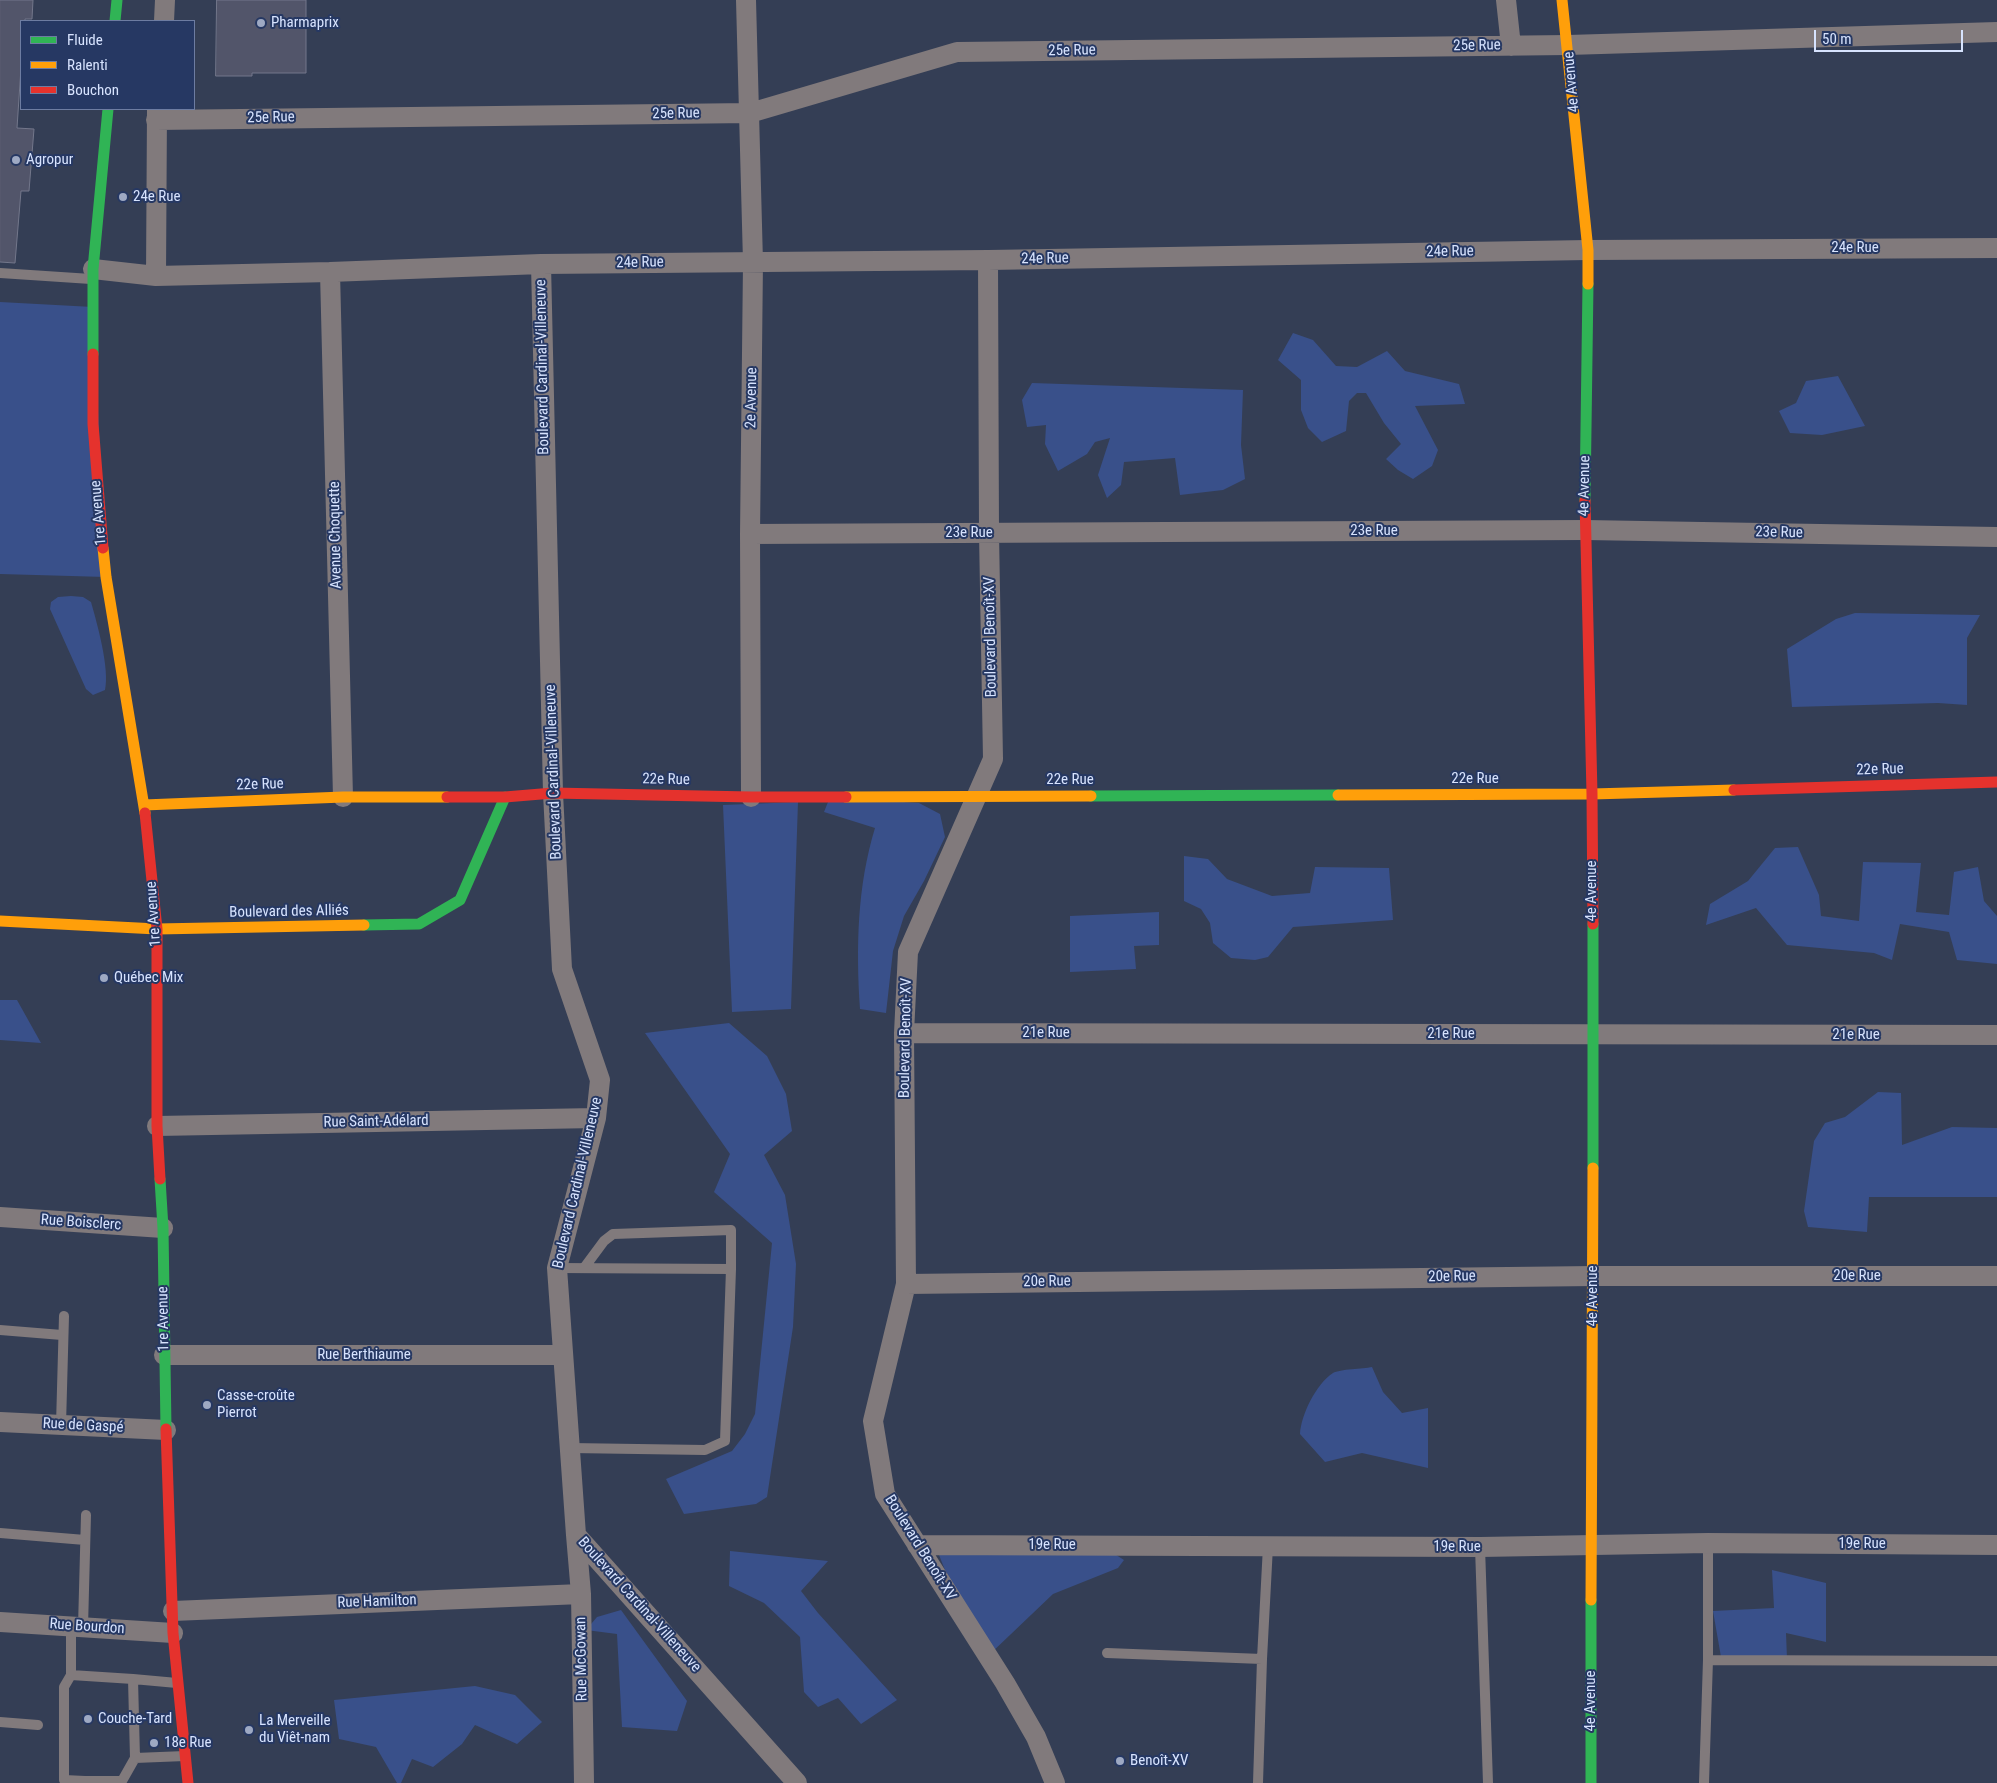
<!DOCTYPE html>
<html>
<head>
<meta charset="utf-8">
<style>
  body { margin:0 }
  #map { position:relative; width:1997px; height:1783px; overflow:hidden; background:#343e55; font-family:"Roboto Condensed",sans-serif }
  canvas { display:block }
  .legend { position:absolute; left:20px; top:20px; width:175px; height:90px; box-sizing:border-box; background:#263863; border:1px solid #6d7ca1; margin:0; padding:6px 9px; list-style:none; font-size:15px; color:#d7e3fe }
  .legend li { display:flex; align-items:center; gap:10px; height:25px }
  .legend b { width:25px; border:1px solid #6d7ca1 }
  .scale { position:absolute; left:1814px; top:30px; width:149px; height:22px; box-sizing:border-box; border:2px solid #d7e3fe; border-top:0; padding-left:6px; font-size:15px; line-height:18px; white-space:nowrap; color:#d7e3fe; -webkit-text-stroke:4px #263863; paint-order:stroke }
</style>
</head>
<body>
<div id="map">
<canvas width="1997" height="1783"></canvas>
<ul class="legend">
<li><b style="height:6px;background:#30b455"></b>Fluide</li>
<li><b style="height:6px;background:#ff9f0a"></b>Ralenti</li>
<li><b style="height:6px;background:#e5322d"></b>Bouchon</li>
</ul>
<div class="scale">50 m</div>
</div>
<script>
const ctx = document.querySelector('canvas').getContext('2d');
ctx.lineJoin = 'round';
function paint(path, color) { ctx.fillStyle = color; ctx.fill(path, 'evenodd'); }
function trace(path, color, width, dash) { ctx.strokeStyle = color; ctx.lineWidth = width; ctx.lineCap = dash ? 'butt' : 'round'; ctx.setLineDash(dash || []); ctx.stroke(path); }
function write(font, color, halo, rows, align = 'center') {
  ctx.font = font + ' "Roboto Condensed",sans-serif'; ctx.lineWidth = 4; ctx.setLineDash([]); ctx.textBaseline = 'middle'; ctx.strokeStyle = halo; ctx.fillStyle = color; for (const [text, x, y, turn = 0] of rows) {
    ctx.save(); ctx.translate(x, y); ctx.rotate((+turn || 0) * Math.PI / 180); ctx.textAlign = isNaN(turn) ? turn : align; if (halo) ctx.strokeText(text, 0, 0); ctx.fillText(text, 0, 0); ctx.restore();
  }
}
paint(new Path2D(`
  M 0,302 L 93,307 L 106,577 L 0,574 Z
  M 1293,333 L 1313,340 L 1336,366 L 1357,367 L 1387,351 L 1405,371 L 1459,384 L 1465,404 L 1415,406 L 1438,450 L 1432,466 L 1413,479 L 1398,470 L 1386,459 L 1401,444 L 1384,423 L 1366,393 L 1357,393 L 1349,401 L 1346,431 L 1322,442 L 1308,428 L 1301,410 L 1301,380 L 1278,360 Z
  M 1838,376 L 1865,426 L 1822,435 L 1790,433 L 1779,411 L 1796,403 L 1806,381 Z
  M 1032,383 L 1243,390 L 1241,445 L 1245,479 L 1223,490 L 1180,495 L 1175,458 L 1124,462 L 1121,485 L 1107,498 L 1098,475 L 1110,438 L 1095,442 L 1087,454 L 1058,471 L 1045,444 L 1046,425 L 1027,427 L 1022,400 Z
  M 71,596 L 83,597 L 91,602 C 97,623 110,669 105,690 L 93,695 L 86,689 L 50,609 L 51,602 L 58,597 Z
  M 1855,613 L 1980,615 L 1967,638 L 1967,705 L 1938,703 L 1792,707 L 1787,649 L 1836,619 Z
  M 830,797 L 919,803 L 940,814 L 945,837 L 924,881 L 904,916 L 893,951 L 886,1013 L 860,1009 C 856,948 857,887 875,828 L 824,812 Z
  M 798,802 L 791,1009 L 732,1012 L 723,805 Z
  M 1798,847 L 1819,895 L 1821,916 L 1859,921 L 1863,862 L 1921,863 L 1916,912 L 1949,915 L 1954,872 L 1978,867 L 1984,901 L 1997,916 L 1997,964 L 1957,960 L 1949,932 L 1900,924 L 1892,960 L 1874,953 L 1787,945 L 1756,908 L 1706,925 L 1710,904 L 1748,881 L 1775,848 Z
  M 1184,856 L 1208,859 L 1227,879 L 1272,896 L 1310,893 L 1315,867 L 1389,868 L 1393,920 L 1293,927 L 1268,957 L 1255,960 L 1231,958 L 1213,943 L 1210,923 L 1201,909 L 1184,901 Z
  M 1159,912 L 1159,945 L 1134,946 L 1136,969 L 1070,972 L 1070,916 Z
  M 0,1000 L 17,1000 L 41,1043 L 0,1040 Z
  M 729,1023 L 767,1056 L 786,1094 L 792,1131 L 764,1155 L 785,1195 L 796,1264 L 793,1327 L 767,1497 L 756,1504 L 684,1514 L 666,1479 L 732,1451 L 745,1434 L 755,1414 L 772,1243 L 714,1192 L 730,1154 L 645,1033 Z
  M 1878,1092 L 1901,1093 L 1902,1145 L 1952,1127 L 1997,1128 L 1997,1197 L 1869,1197 L 1867,1232 L 1808,1227 L 1804,1211 L 1814,1141 L 1825,1123 L 1845,1117 Z
  M 1372,1367 L 1383,1392 L 1402,1413 L 1428,1408 L 1428,1468 L 1362,1453 L 1325,1462 L 1300,1434 C 1301,1415 1316,1384 1333,1373 C 1340,1369 1363,1369 1372,1367 Z
  M 968,1548 L 1110,1551 L 1124,1560 L 1118,1568 L 1053,1594 L 989,1655 L 953,1590 L 939,1555 Z
  M 730,1551 L 828,1561 L 801,1591 L 818,1613 L 897,1700 L 861,1724 L 838,1698 L 818,1707 L 804,1692 L 800,1637 L 764,1603 L 729,1586 Z
  M 1772,1570 L 1826,1583 L 1826,1642 L 1786,1633 L 1787,1659 L 1721,1657 L 1713,1611 L 1774,1608 Z
  M 621,1610 L 687,1701 L 677,1731 L 622,1727 L 617,1634 L 586,1630 L 597,1617 Z
  M 475,1686 L 515,1695 L 542,1722 L 517,1744 L 475,1725 L 462,1744 L 433,1767 L 412,1759 L 401,1783 L 397,1783 L 376,1747 L 339,1739 L 334,1700 Z`), '#39508a');
const building = new Path2D(`
  M 0,0 L 33,0 L 32,19 L 25,19 L 25,21 L 21,21 L 21,68 L 17,128 L 34,129 L 29,191 L 21,191 L 15,263 L 0,262 Z
  M 217,0 L 306,0 L 306,73 L 252,73 L 252,76 L 216,76 Z`);
paint(building, '#52556a');
trace(building, '#73778b', 1);
trace(new Path2D(`
  M 0,273 L 91,279
  M 557,1268 L 731,1269 L 725,1441 L 705,1450 L 570,1448
  M 584,1268 L 604,1241 L 613,1234 L 731,1230 L 731,1269
  M 0,1330 L 62,1335
  M 61,1425 L 64,1316
  M 0,1533 L 85,1540
  M 1480,1547 L 1488,1783
  M 71,1626 L 71,1675 L 64,1687 L 64,1780 L 85,1781
  M 83,1627 L 86,1515
  M 1107,1653 L 1262,1659
  M 1708,1660 L 1997,1661
  M 71,1675 L 133,1679
  M 177,1683 L 133,1679 L 135,1758 L 185,1756
  M 0,1722 L 38,1725
  M 85,1783 L 85,1781 L 122,1781 L 135,1758
  M 1258,1783 L 1262,1659 L 1268,1546
  M 1704,1783 L 1708,1660 L 1708,1543`), '#817a7c', 10);
trace(new Path2D(`
  M 746,0 L 753,262 L 750,534 L 751,797
  M 1506,0 L 1511,46
  M 164,21 L 165,0
  M 156,120 L 750,113 L 957,52 L 1568,45 L 1997,32
  M 988,260 L 989,533 L 993,759 L 908,952 L 904,1033 L 906,1284 L 873,1421 L 885,1494 L 1005,1683 L 1036,1737 L 1055,1783
  M 541,264 L 553,793 L 562,969 L 600,1080 L 596,1118 L 557,1268 L 576,1535 L 797,1783
  M 93,269 L 156,276 L 330,272 L 541,264 L 988,260 L 1588,250 L 1997,248
  M 330,272 L 343,797
  M 156,276 L 157,109
  M 750,534 L 1585,530 L 1997,537
  M 904,1033 L 1997,1035
  M 157,1126 L 596,1118
  M 0,1217 L 163,1228
  M 906,1284 L 1594,1276 L 1997,1276
  M 164,1355 L 563,1355
  M 0,1422 L 166,1430
  M 576,1535 L 581,1594 L 584,1783
  M 917,1545 L 1480,1547 L 1708,1543 L 1997,1545
  M 173,1611 L 581,1594
  M 0,1622 L 173,1633`), '#817a7c', 20);
trace(new Path2D(`
  M 115,21 L 117,0
  M 93,354 L 93,269 L 108,109
  M 1585,500 L 1588,284
  M 1091,796 L 1338,795
  M 1593,924 L 1593,1168
  M 364,925 L 419,924 L 460,900 L 505,797
  M 160,1179 L 163,1228 L 166,1429
  M 1591,1783 L 1591,1600`), '#30b455', 11);
trace(new Path2D(`
  M 1562,0 L 1588,250 L 1588,284
  M 103,548 L 106,577 L 145,813
  M 1338,795 L 1592,794 L 1734,790
  M 846,797 L 1091,796
  M 144,805 L 343,797 L 447,797
  M 0,921 L 157,929 L 364,925
  M 1591,1600 L 1593,1168`), '#ff9f0a', 11);
trace(new Path2D(`
  M 93,354 L 93,424 L 103,548
  M 1585,500 L 1592,794 L 1593,924
  M 1734,790 L 1997,782
  M 447,797 L 505,797 L 553,793 L 751,797 L 846,797
  M 145,813 L 157,929 L 157,1126 L 160,1179
  M 166,1429 L 173,1633 L 188,1783`), '#e5322d', 11);
for (const [x, y, r, color] of [
  [261,23,5,"#9ea9c3"],
  [16,160,5,"#9ea9c3"],
  [123,197,5,"#9ea9c3"],
  [104,978,5,"#9ea9c3"],
  [207,1405,5,"#9ea9c3"],
  [88,1719,5,"#9ea9c3"],
  [249,1730,5,"#9ea9c3"],
  [154,1743,5,"#9ea9c3"],
  [1120,1761,5,"#9ea9c3"]
]) { const dot = new Path2D(); dot.arc(x, y, r, 0, 2 * Math.PI); ctx.fillStyle = color; ctx.fill(dot); trace(dot, '#263863', 2); }
write('15px', '#d7e3fe', '#263863', [
  ["Pharmaprix",271,23],
  ["Agropur",26,160],
  ["24e Rue",133,197],
  ["Québec Mix",114,978],
  ["Casse-croûte",217,1396],
  ["Pierrot",217,1413],
  ["Couche-Tard",98,1719],
  ["La Merveille",259,1721],
  ["du Viêt-nam",259,1738],
  ["18e Rue",164,1743],
  ["Benoît-XV",1130,1761]
], 'left');
write('15px', '#d7e3fe', '#263863', [
  ["25e Rue",1477,46,-1],
  ["25e Rue",1072,51,-1],
  ["4e Avenue",1572,82,-95],
  ["25e Rue",676,114,-1],
  ["25e Rue",271,118,-1],
  ["24e Rue",1855,248],
  ["24e Rue",1450,252,-1],
  ["24e Rue",1045,259,-1],
  ["24e Rue",640,263,-1],
  ["Boulevard Cardinal-Villeneuve",543,367,-91],
  ["2e Avenue",752,398,-89],
  ["4e Avenue",1585,486,-89],
  ["1re Avenue",99,513,-95],
  ["23e Rue",1374,531],
  ["23e Rue",969,533],
  ["23e Rue",1779,533,1],
  ["Avenue Choquette",336,535,-91],
  ["Boulevard Benoît-XV",991,637,-91],
  ["22e Rue",1880,770,-2],
  ["Boulevard Cardinal-Villeneuve",554,772,-92],
  ["22e Rue",1475,779],
  ["22e Rue",666,780,1],
  ["22e Rue",1070,780],
  ["22e Rue",260,785,-2],
  ["4e Avenue",1592,891,-90],
  ["Boulevard des Alliés",289,912,-1],
  ["1re Avenue",154,914,-94],
  ["21e Rue",1046,1033],
  ["21e Rue",1451,1034],
  ["21e Rue",1856,1035],
  ["Boulevard Benoît-XV",906,1038,-89],
  ["Rue Saint-Adélard",376,1122,-1],
  ["Boulevard Cardinal-Villeneuve",578,1183,-77],
  ["Rue Boisclerc",81,1223,4],
  ["20e Rue",1857,1276],
  ["20e Rue",1452,1277,-1],
  ["20e Rue",1047,1282,-1],
  ["4e Avenue",1593,1296,-90],
  ["1re Avenue",164,1319,-91],
  ["Rue Berthiaume",364,1355],
  ["Rue de Gaspé",83,1426,3],
  ["19e Rue",1862,1544],
  ["19e Rue",1052,1545],
  ["19e Rue",1457,1547],
  ["Boulevard Benoît-XV",920,1548,58],
  ["Rue Hamilton",377,1602,-2],
  ["Boulevard Cardinal-Villeneuve",639,1605,48],
  ["Rue Bourdon",87,1627,4],
  ["Rue McGowan",582,1659,-91],
  ["4e Avenue",1591,1701,-90]
]);
</script>
</body>
</html>
